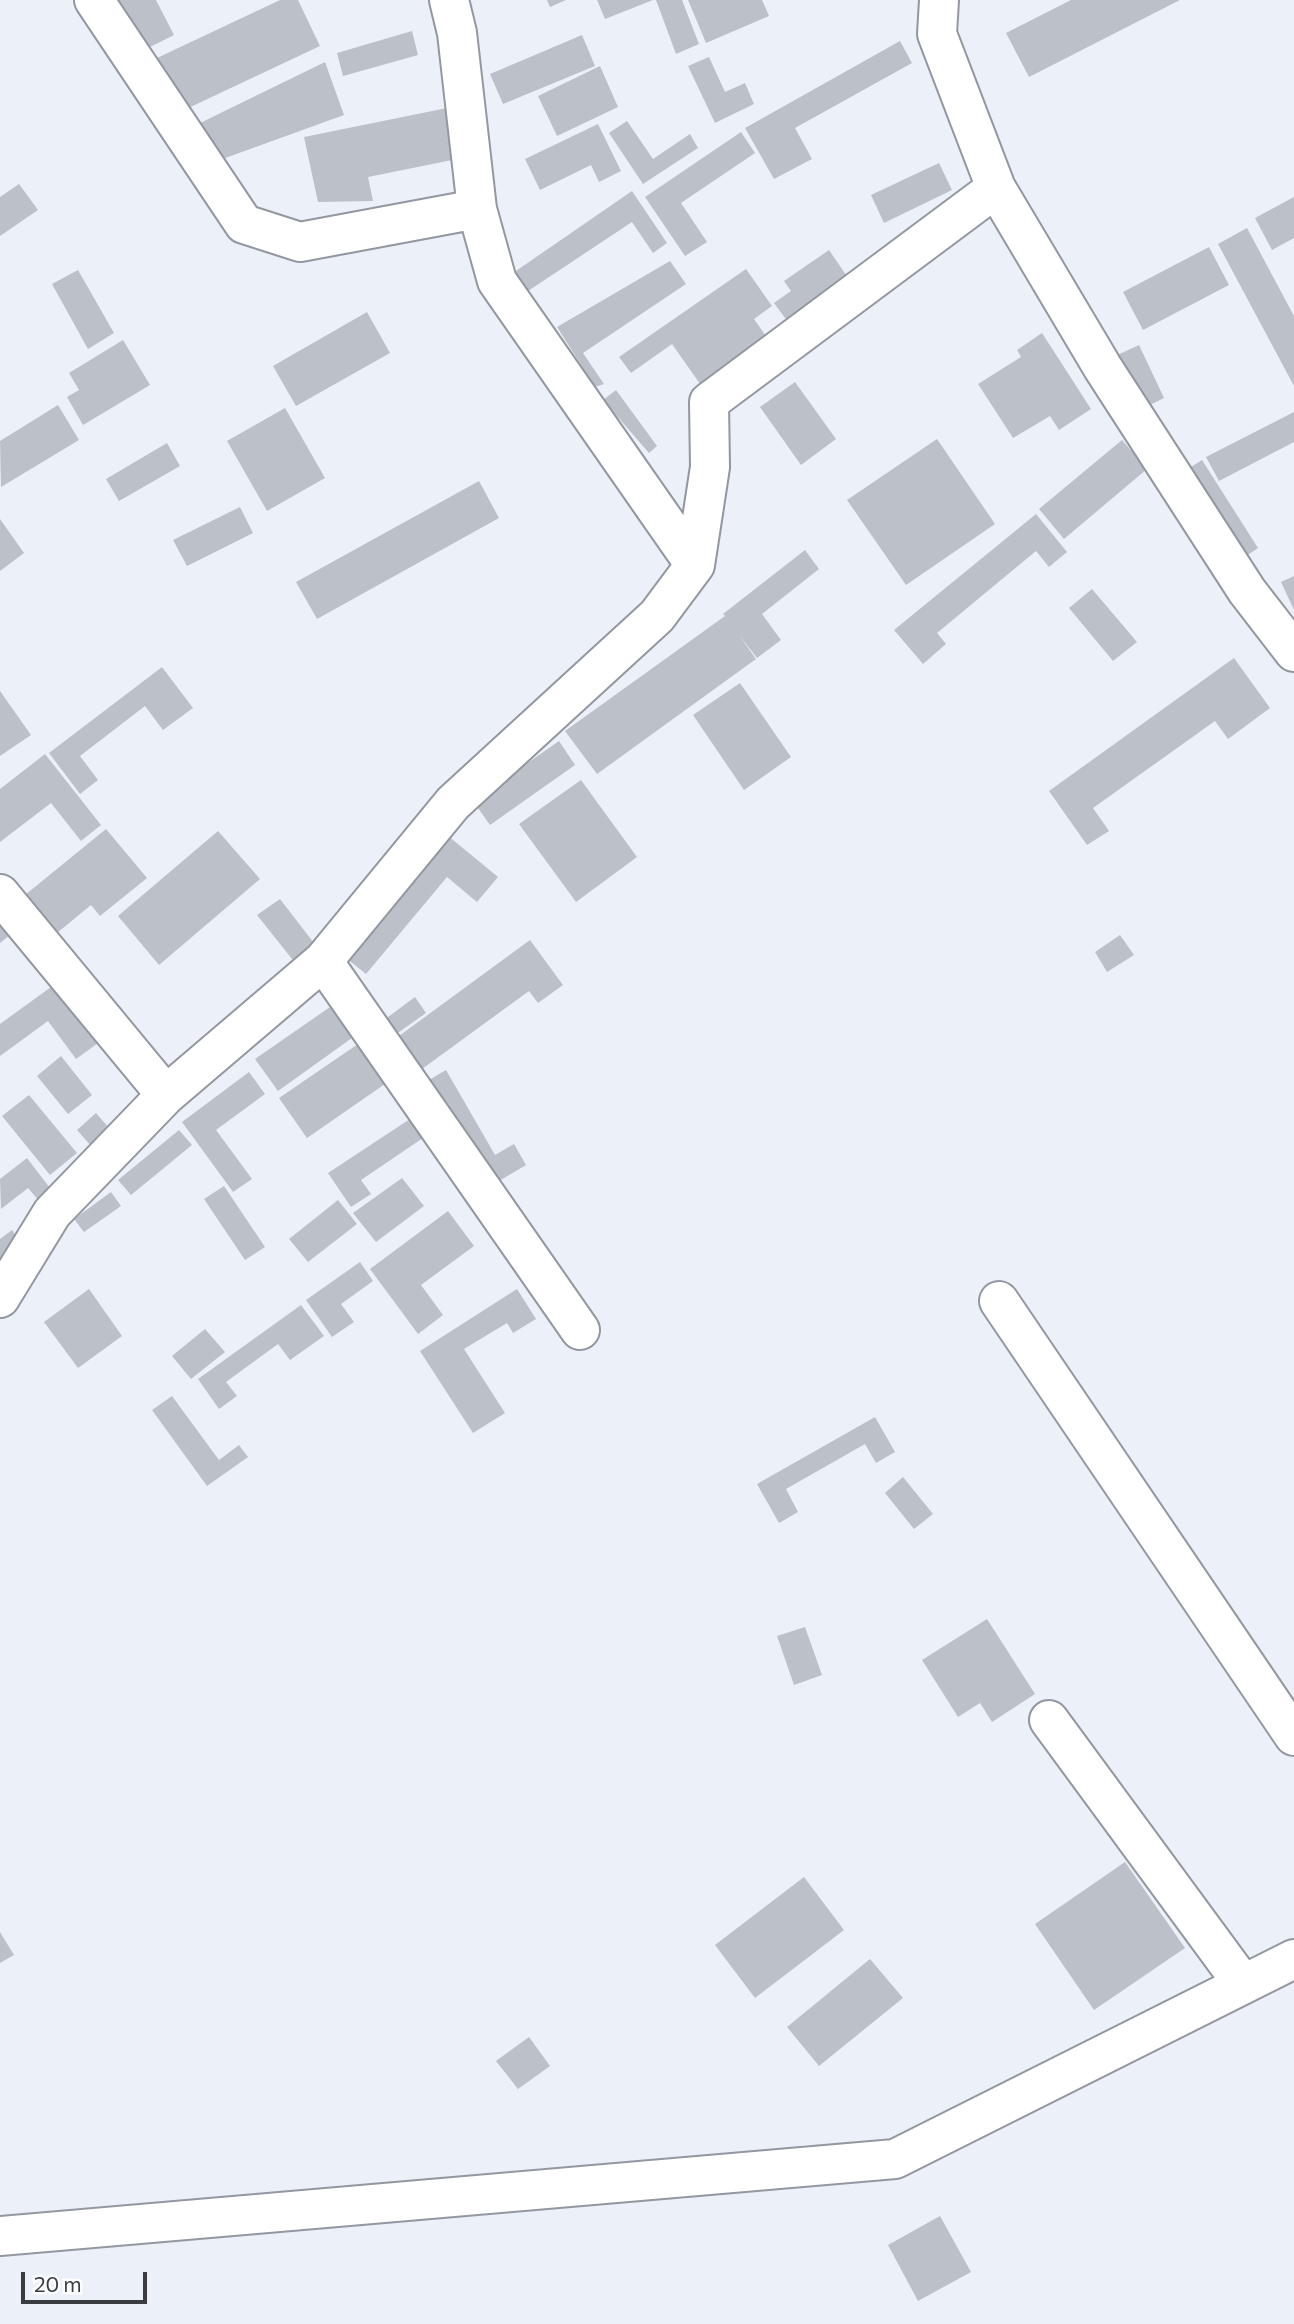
<!DOCTYPE html>
<html>
<head>
<meta charset="utf-8">
<style>
  body { margin:0 }
  #map { position:relative; width:1294px; height:2324px; overflow:hidden; background:#ecf0f9; font-family:Commissioner,sans-serif }
  canvas { display:block }
  .scale { position:absolute; left:21px; top:2272px; width:126px; height:32px; box-sizing:border-box; border:4px solid #3a3c3f; border-top:0; padding-left:9px; font-size:21px; line-height:24px; white-space:nowrap; color:#3a3c3f; -webkit-text-stroke:5px #fcfdff; paint-order:stroke }
</style>
</head>
<body>
<div id="map">
<canvas width="1294" height="2324"></canvas>
<div class="scale">20 m</div>
</div>
<script>
const ctx = document.querySelector('canvas').getContext('2d');
ctx.lineJoin = 'round';
function paint(path, color) { ctx.fillStyle = color; ctx.fill(path, 'evenodd'); }
function trace(path, color, width, dash) { ctx.strokeStyle = color; ctx.lineWidth = width; ctx.lineCap = dash ? 'butt' : 'round'; ctx.setLineDash(dash || []); ctx.stroke(path); }
paint(new Path2D(`
  M 113,0 L 156,0 L 174,35 L 140,52 Z
  M 280,0 L 298,0 L 320,46 L 182,111 L 157,58 Z
  M 547,0 L 566,0 L 550,7 Z
  M 597,0 L 653,0 L 605,19 Z
  M 656,0 L 682,0 L 699,44 L 676,54 Z
  M 688,0 L 762,0 L 769,16 L 706,43 Z
  M 1071,0 L 1180,0 L 1029,77 L 1006,33 Z
  M 412,31 L 418,55 L 343,76 L 337,53 Z
  M 582,35 L 595,66 L 503,104 L 490,74 Z
  M 900,41 L 912,63 L 795,128 L 812,159 L 774,179 L 745,128 Z
  M 709,57 L 725,92 L 745,83 L 754,104 L 715,123 L 688,66 Z
  M 325,62 L 344,115 L 217,161 L 196,125 Z
  M 600,66 L 618,107 L 557,136 L 538,96 Z
  M 452,107 L 462,158 L 368,177 L 373,201 L 318,202 L 304,137 Z
  M 627,121 L 653,159 L 690,134 L 698,148 L 643,184 L 609,133 Z
  M 598,124 L 621,171 L 599,182 L 591,165 L 540,190 L 525,159 Z
  M 741,132 L 755,153 L 681,203 L 707,242 L 685,256 L 645,197 Z
  M 939,163 L 952,190 L 884,223 L 871,195 Z
  M 19,184 L 38,210 L 0,236 L 0,197 Z
  M 632,191 L 667,243 L 653,253 L 632,222 L 528,291 L 513,273 Z
  M 1294,197 L 1294,238 L 1272,250 L 1255,218 Z
  M 1247,228 L 1294,316 L 1294,386 L 1218,244 Z
  M 1209,247 L 1229,285 L 1143,330 L 1123,292 Z
  M 829,250 L 855,288 L 794,330 L 774,303 L 791,291 L 784,281 Z
  M 670,261 L 686,284 L 583,353 L 604,384 L 595,387 L 557,327 Z
  M 746,269 L 772,306 L 754,319 L 772,345 L 705,391 L 672,344 L 631,373 L 619,357 Z
  M 78,270 L 114,333 L 88,349 L 52,284 Z
  M 367,312 L 390,353 L 296,406 L 273,366 Z
  M 1042,333 L 1091,409 L 1059,430 L 1050,416 L 1013,438 L 978,384 L 1021,357 L 1017,350 Z
  M 123,340 L 150,385 L 83,425 L 67,397 L 79,390 L 69,373 Z
  M 1139,345 L 1164,398 L 1136,412 L 1111,358 Z
  M 795,382 L 836,439 L 801,465 L 760,407 Z
  M 616,390 L 657,446 L 649,453 L 603,400 Z
  M 58,405 L 79,440 L 1,487 L 0,441 Z
  M 285,408 L 325,478 L 267,511 L 227,441 Z
  M 1294,412 L 1294,442 L 1219,481 L 1206,457 Z
  M 937,439 L 995,524 L 906,585 L 847,500 Z
  M 1122,440 L 1147,469 L 1064,539 L 1039,509 Z
  M 167,443 L 180,466 L 119,501 L 106,479 Z
  M 1202,460 L 1258,548 L 1237,562 L 1180,474 Z
  M 479,481 L 499,518 L 317,619 L 296,582 Z
  M 240,507 L 253,533 L 187,566 L 173,540 Z
  M 1036,514 L 1067,552 L 1049,567 L 1036,551 L 937,633 L 946,644 L 923,664 L 894,630 Z
  M 0,519 L 24,553 L 0,571 Z
  M 805,550 L 819,569 L 762,614 L 781,640 L 757,658 L 739,635 L 756,659 L 597,774 L 565,731 L 725,616 L 723,614 Z
  M 1294,576 L 1294,610 L 1281,582 Z
  M 1092,589 L 1137,642 L 1113,661 L 1069,608 Z
  M 1234,658 L 1270,708 L 1228,739 L 1215,721 L 1093,808 L 1109,831 L 1087,845 L 1049,791 Z
  M 162,667 L 193,708 L 163,730 L 145,706 L 80,756 L 98,780 L 80,794 L 49,753 Z
  M 740,683 L 791,757 L 744,790 L 693,715 Z
  M 0,691 L 31,735 L 0,756 Z
  M 559,741 L 575,765 L 490,825 L 473,801 Z
  M 45,754 L 101,825 L 81,841 L 51,803 L 0,842 L 0,789 Z
  M 581,780 L 637,857 L 576,902 L 519,824 Z
  M 106,829 L 147,878 L 100,916 L 91,905 L 57,933 L 25,895 Z
  M 218,831 L 260,879 L 159,965 L 118,916 Z
  M 447,835 L 498,877 L 477,902 L 447,877 L 366,974 L 346,958 Z
  M 280,899 L 317,947 L 296,964 L 257,915 Z
  M 0,919 L 11,934 L 0,943 Z
  M 1120,935 L 1134,955 L 1107,972 L 1095,952 Z
  M 530,940 L 563,985 L 538,1003 L 529,991 L 422,1069 L 399,1036 Z
  M 62,979 L 105,1038 L 76,1059 L 48,1021 L 0,1056 L 0,1024 Z
  M 415,997 L 426,1013 L 395,1035 L 384,1020 Z
  M 330,1007 L 352,1038 L 278,1091 L 255,1059 Z
  M 358,1044 L 385,1084 L 307,1138 L 279,1098 Z
  M 61,1056 L 92,1095 L 68,1114 L 37,1076 Z
  M 446,1070 L 495,1155 L 514,1144 L 526,1165 L 489,1187 L 427,1081 Z
  M 249,1072 L 265,1094 L 216,1130 L 252,1179 L 233,1192 L 182,1122 Z
  M 29,1095 L 77,1153 L 50,1175 L 2,1116 Z
  M 96,1113 L 117,1137 L 98,1154 L 77,1130 Z
  M 410,1119 L 423,1138 L 361,1180 L 371,1194 L 351,1207 L 328,1173 Z
  M 179,1130 L 192,1145 L 131,1195 L 118,1180 Z
  M 27,1158 L 53,1192 L 40,1202 L 28,1188 L 1,1209 L 0,1179 Z
  M 402,1178 L 424,1206 L 376,1242 L 353,1213 Z
  M 224,1186 L 265,1247 L 245,1260 L 204,1199 Z
  M 111,1192 L 121,1206 L 84,1232 L 74,1219 Z
  M 338,1200 L 357,1224 L 308,1262 L 289,1239 Z
  M 448,1211 L 474,1246 L 421,1285 L 443,1315 L 418,1334 L 370,1269 Z
  M 12,1230 L 24,1247 L 0,1266 L 0,1239 Z
  M 360,1262 L 373,1281 L 341,1304 L 354,1322 L 332,1337 L 306,1300 Z
  M 89,1289 L 122,1336 L 78,1368 L 44,1322 Z
  M 517,1289 L 536,1319 L 513,1333 L 507,1323 L 464,1349 L 505,1413 L 473,1433 L 420,1351 Z
  M 301,1305 L 324,1336 L 290,1360 L 278,1344 L 226,1382 L 237,1396 L 219,1409 L 198,1379 Z
  M 205,1329 L 225,1352 L 191,1379 L 172,1356 Z
  M 172,1396 L 219,1460 L 239,1445 L 248,1457 L 207,1486 L 152,1410 Z
  M 875,1417 L 895,1452 L 876,1463 L 865,1444 L 786,1489 L 798,1512 L 779,1523 L 757,1484 Z
  M 903,1477 L 933,1514 L 914,1529 L 885,1493 Z
  M 987,1619 L 1035,1694 L 992,1722 L 980,1703 L 958,1717 L 922,1660 Z
  M 805,1627 L 822,1675 L 794,1685 L 777,1636 Z
  M 1125,1862 L 1185,1948 L 1094,2010 L 1035,1924 Z
  M 804,1877 L 844,1930 L 755,1998 L 715,1945 Z
  M 0,1932 L 14,1955 L 0,1963 Z
  M 870,1959 L 903,1998 L 819,2066 L 787,2027 Z
  M 529,2037 L 550,2066 L 518,2089 L 496,2061 Z
  M 940,2216 L 971,2272 L 918,2301 L 888,2245 Z`), '#bcc0c8');
const minor = new Path2D(`
  M 94,0 L 244,224 L 300,242 L 477,209
  M 449,0 L 457,33 L 477,209 L 497,281 L 695,565
  M 996,188 L 1103,368 L 1247,591 L 1294,652
  M 0,894 L 166,1095
  M 323,961 L 580,1330
  M 0,1298 L 52,1213 L 166,1095 L 323,961 L 453,803 L 657,616 L 695,565 L 710,467 L 709,402 L 996,188 L 937,34 L 939,0
  M 999,1301 L 1294,1736
  M 1049,1720 L 1243,1984
  M 0,2236 L 895,2159 L 1294,1959`);
trace(minor, '#93979f', 42);
trace(minor, '#fff', 38);
</script>
</body>
</html>
